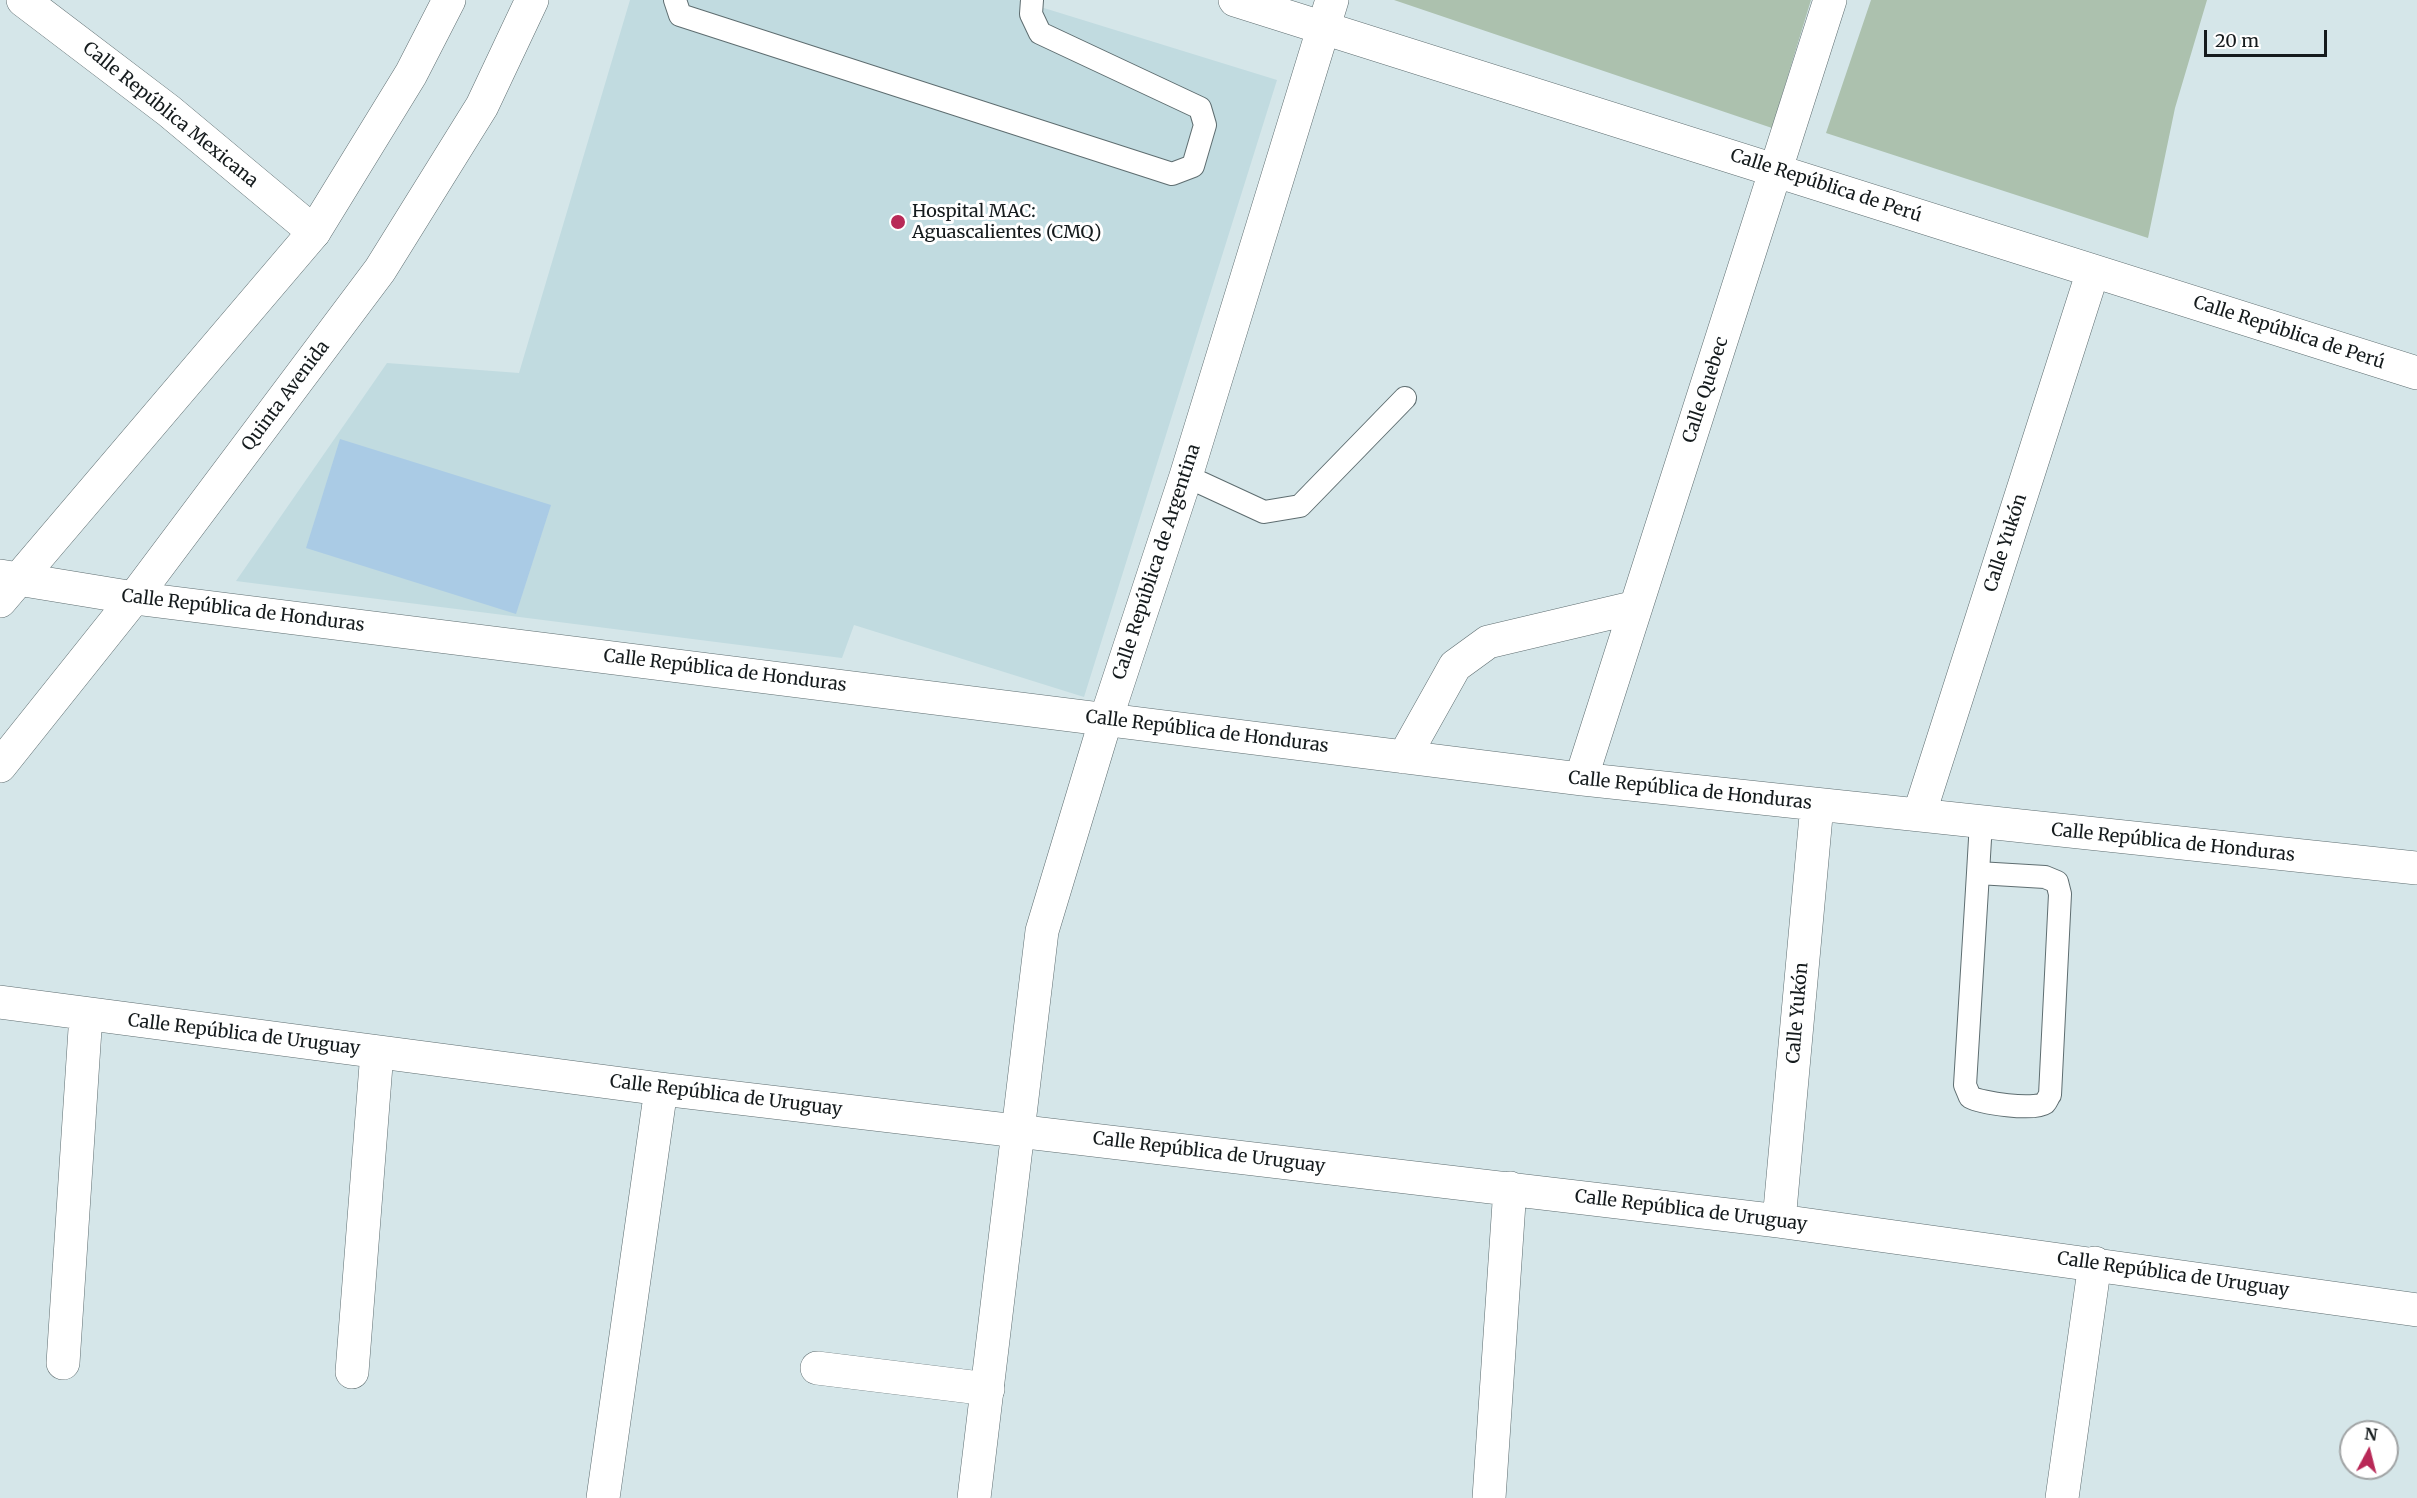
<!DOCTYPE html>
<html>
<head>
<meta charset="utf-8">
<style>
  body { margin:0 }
  #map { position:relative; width:2417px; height:1498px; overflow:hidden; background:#d5e6e9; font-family:Merriweather,serif }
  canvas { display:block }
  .north { position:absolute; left:2339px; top:1420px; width:60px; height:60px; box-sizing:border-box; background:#fff; border:2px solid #a1a4a5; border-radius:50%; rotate:7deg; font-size:16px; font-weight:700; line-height:24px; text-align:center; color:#151b1d }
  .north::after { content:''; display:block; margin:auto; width:21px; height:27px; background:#b82957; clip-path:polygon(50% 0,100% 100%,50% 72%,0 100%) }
  .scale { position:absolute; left:2204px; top:30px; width:123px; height:27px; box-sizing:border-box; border:3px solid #151b1d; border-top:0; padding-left:8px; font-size:18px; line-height:21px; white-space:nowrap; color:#151b1d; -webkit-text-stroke:4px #fff; paint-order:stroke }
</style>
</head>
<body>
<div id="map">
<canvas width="2417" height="1498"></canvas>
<div class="north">N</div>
<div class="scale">20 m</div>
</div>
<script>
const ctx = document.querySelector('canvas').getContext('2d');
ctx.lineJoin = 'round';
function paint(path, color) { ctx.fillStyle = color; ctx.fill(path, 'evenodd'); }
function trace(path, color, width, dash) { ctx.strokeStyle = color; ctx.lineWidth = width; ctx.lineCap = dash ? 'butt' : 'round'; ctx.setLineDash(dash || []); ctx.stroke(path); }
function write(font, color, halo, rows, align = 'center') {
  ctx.font = font + ' Merriweather,serif'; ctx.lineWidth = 6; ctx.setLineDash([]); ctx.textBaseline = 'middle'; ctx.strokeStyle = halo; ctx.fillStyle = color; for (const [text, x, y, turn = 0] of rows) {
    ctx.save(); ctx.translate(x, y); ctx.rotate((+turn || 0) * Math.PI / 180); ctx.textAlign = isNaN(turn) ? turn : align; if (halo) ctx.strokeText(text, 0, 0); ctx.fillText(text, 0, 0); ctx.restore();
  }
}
paint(new Path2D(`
  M 630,0 L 1018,0 L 1277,80 L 1084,697 L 854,625 L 842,658 L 236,581 L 387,363 L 519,373 Z`), '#c1dbe0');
paint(new Path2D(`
  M 1394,0 L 1811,0 L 1772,128 Z
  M 1871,0 L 2207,0 L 2175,108 L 2148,238 L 1826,133 Z`), '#acc1ae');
paint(new Path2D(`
  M 340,439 L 551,505 L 516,614 L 306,548 Z`), '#aacbe5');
const service = new Path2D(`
  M 675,0 L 680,15 L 1172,174 L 1193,166 L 1205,125 L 1200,108 L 1040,33 L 1031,14 L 1032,0
  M 1186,476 L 1264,512 L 1300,506 L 1405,398
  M 1978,873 L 2045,877 L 2057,882 L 2060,894 L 2050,1095 C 2048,1097 2047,1101 2045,1103 C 2034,1111 1981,1103 1970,1097 L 1965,1085 Z
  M 1978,873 L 1981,822`);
const minor = new Path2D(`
  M 23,0 L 169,111 L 314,232
  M 1235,0 L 2417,373
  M 0,576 L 134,598 L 1581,779 L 2417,868
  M 1404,757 L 1455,666 L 1488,642 L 1636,607
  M 1581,779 L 1830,0
  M 1919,815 L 2093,271
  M 0,1002 L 661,1089 L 1779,1221 L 2417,1310
  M 1779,1221 L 1817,805
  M 63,1363 L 86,1014
  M 817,1368 L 988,1389
  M 352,1372 L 377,1052
  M 603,1498 L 661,1089
  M 1489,1498 L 1510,1188
  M 2062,1498 L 2095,1263`);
const tertiary = new Path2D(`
  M 0,601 L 314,232 L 411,74 L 449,0
  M 0,766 L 134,598 L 380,270 L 482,106 L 532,0
  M 974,1498 L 1042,931 L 1106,719 L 1186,476 L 1332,0`);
trace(service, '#5e6d70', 24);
trace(minor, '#5e6d70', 34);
trace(tertiary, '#5e6d70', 34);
trace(service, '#fff', 22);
trace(minor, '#fff', 33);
trace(tertiary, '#fff', 33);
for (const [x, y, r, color] of [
  [898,222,8,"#b82957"]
]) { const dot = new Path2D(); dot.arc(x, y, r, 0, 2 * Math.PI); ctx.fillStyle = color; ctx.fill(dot); trace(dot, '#fff', 2); }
write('18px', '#151b1d', '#fff', [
  ["Calle República Mexicana",170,115,39],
  ["Calle República de Perú",1826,186,18],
  ["Calle República de Perú",2289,333,18],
  ["Calle Quebec",1706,390,-72],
  ["Quinta Avenida",286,396,-53],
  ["Calle Yukón",2006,543,-72],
  ["Calle República de Argentina",1157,562,-72],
  ["Calle República de Honduras",243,611,7],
  ["Calle República de Honduras",725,671,7],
  ["Calle República de Honduras",1207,732,7],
  ["Calle República de Honduras",1690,791,6],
  ["Calle República de Honduras",2173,843,6],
  ["Calle Yukón",1798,1013,-85],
  ["Calle República de Uruguay",244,1035,7],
  ["Calle República de Uruguay",726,1096,7],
  ["Calle República de Uruguay",1209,1153,7],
  ["Calle República de Uruguay",1691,1211,7],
  ["Calle República de Uruguay",2173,1275,8]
]);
write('18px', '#151b1d', '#fff', [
  ["Hospital MAC:",912,212],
  ["Aguascalientes (CMQ)",912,233]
], 'left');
</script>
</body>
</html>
